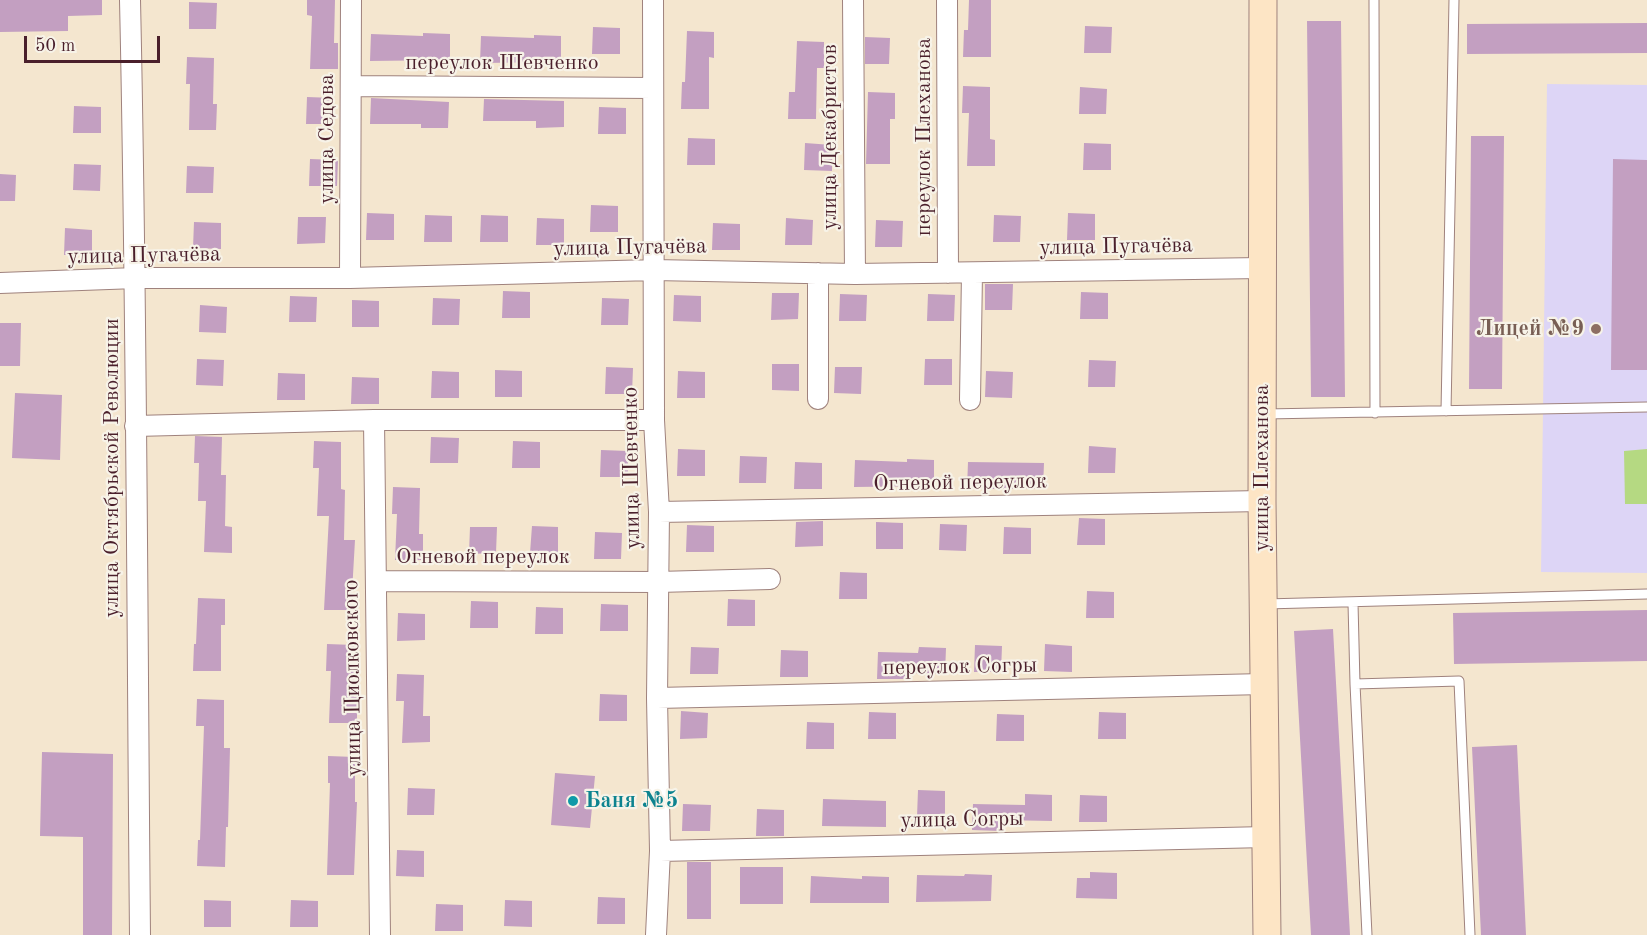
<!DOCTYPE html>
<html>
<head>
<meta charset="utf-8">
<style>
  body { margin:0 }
  #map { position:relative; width:1647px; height:935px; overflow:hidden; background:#f4e6cf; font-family:"Old Standard TT",serif }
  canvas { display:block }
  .scale { position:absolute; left:24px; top:36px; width:136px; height:27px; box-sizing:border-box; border:3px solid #4a1f2b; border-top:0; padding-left:8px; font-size:18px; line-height:21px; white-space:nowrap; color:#4a1f2b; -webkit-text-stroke:4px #f7f3e8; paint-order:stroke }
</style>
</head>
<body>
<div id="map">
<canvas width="1647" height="935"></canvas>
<div class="scale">50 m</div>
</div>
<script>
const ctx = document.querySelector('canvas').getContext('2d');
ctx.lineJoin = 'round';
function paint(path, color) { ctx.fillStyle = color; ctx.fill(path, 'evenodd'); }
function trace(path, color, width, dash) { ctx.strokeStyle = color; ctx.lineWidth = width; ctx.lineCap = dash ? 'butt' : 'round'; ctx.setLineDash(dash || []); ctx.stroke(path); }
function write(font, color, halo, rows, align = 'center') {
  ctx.font = font + ' "Old Standard TT",serif'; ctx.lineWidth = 4.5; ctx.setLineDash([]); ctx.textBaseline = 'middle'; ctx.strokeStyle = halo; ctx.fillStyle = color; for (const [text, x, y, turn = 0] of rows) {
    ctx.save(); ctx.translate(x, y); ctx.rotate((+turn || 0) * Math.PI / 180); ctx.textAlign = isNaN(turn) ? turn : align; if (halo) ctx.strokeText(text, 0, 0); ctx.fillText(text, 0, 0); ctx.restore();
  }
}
paint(new Path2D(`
  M 1547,84 L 1647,85 L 1647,573 L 1541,572 Z`), '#ddd5f6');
paint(new Path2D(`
  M 1647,449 L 1647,504 L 1625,504 L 1624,451 Z`), '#b5d982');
paint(new Path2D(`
  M 0,0 L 102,0 L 102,15 L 68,16 L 68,31 L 0,32 Z
  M 307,0 L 335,0 L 334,43 L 338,43 L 338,69 L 310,69 L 312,16 L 307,15 Z
  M 969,0 L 991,0 L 991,57 L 963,57 L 964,30 L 968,30 Z
  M 189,2 L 217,3 L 216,29 L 189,29 Z
  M 1307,21 L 1341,21 L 1345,397 L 1311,397 Z
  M 1647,23 L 1647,53 L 1467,54 L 1467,24 Z
  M 1085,26 L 1112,27 L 1111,53 L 1084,53 Z
  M 593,27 L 620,28 L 620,54 L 592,54 Z
  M 687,31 L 714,32 L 714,58 L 709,57 L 709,109 L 681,109 L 682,82 L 685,82 Z
  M 423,33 L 450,34 L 450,60 L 370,61 L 371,34 L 423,36 Z
  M 534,35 L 561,36 L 561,62 L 480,63 L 481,36 L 534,38 Z
  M 865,37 L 890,38 L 889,64 L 865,64 Z
  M 797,41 L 824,42 L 824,68 L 817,68 L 816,119 L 788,119 L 789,92 L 795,92 Z
  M 187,57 L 214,58 L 213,104 L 217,104 L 216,130 L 189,130 L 190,84 L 186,84 Z
  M 963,86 L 990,87 L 990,139 L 995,140 L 995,166 L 967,166 L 969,113 L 962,113 Z
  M 1080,87 L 1107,89 L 1106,114 L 1079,114 Z
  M 868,92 L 895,93 L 895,119 L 890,119 L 890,164 L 866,164 Z
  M 307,97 L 334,98 L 334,124 L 306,124 Z
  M 371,98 L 449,102 L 448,128 L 421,128 L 421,124 L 370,124 Z
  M 484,99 L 564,101 L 564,127 L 536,128 L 536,121 L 483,121 Z
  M 74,106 L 101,107 L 101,133 L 73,133 Z
  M 599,107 L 626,108 L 626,134 L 598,134 Z
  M 1471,136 L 1504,136 L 1502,389 L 1469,389 Z
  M 688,138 L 715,139 L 715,165 L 687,165 Z
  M 805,143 L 832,145 L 832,171 L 804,170 Z
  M 1084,143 L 1111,144 L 1111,170 L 1083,170 Z
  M 310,159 L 338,160 L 337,186 L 309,186 Z
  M 1613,159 L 1647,160 L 1647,370 L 1611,370 Z
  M 74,164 L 101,165 L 100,191 L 73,190 Z
  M 187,166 L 214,167 L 213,193 L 186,193 Z
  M 0,174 L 16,175 L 15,201 L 0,201 Z
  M 591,205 L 618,206 L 618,232 L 590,232 Z
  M 367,213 L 394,214 L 394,240 L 366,240 Z
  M 1068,213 L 1095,214 L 1095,240 L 1067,240 Z
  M 425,215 L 452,216 L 452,242 L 424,242 Z
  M 481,215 L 508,216 L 508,242 L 480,242 Z
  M 994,215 L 1021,216 L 1020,242 L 993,242 Z
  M 298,217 L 326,217 L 325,243 L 297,244 Z
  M 537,218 L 564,219 L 564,245 L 536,245 Z
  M 786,218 L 813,220 L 812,245 L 785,245 Z
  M 876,220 L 903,221 L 902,247 L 875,247 Z
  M 194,222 L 221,223 L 221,249 L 193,248 Z
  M 713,223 L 740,224 L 740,250 L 712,250 Z
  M 65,228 L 92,230 L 92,255 L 64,255 Z
  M 985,284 L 1013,284 L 1012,310 L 985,310 Z
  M 503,291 L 530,292 L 530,318 L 502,318 Z
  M 1081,292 L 1108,293 L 1108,319 L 1080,319 Z
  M 772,293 L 799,293 L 798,319 L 771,320 Z
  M 840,294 L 867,295 L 866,321 L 839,321 Z
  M 928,294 L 955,295 L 954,321 L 927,321 Z
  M 674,295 L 701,296 L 701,322 L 673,321 Z
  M 290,296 L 317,297 L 316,322 L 289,322 Z
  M 433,298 L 460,299 L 459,325 L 432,325 Z
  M 602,298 L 629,299 L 628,325 L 601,325 Z
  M 352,300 L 379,301 L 379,327 L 352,327 Z
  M 200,305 L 227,307 L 226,333 L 199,332 Z
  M 0,323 L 21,323 L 20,366 L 0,366 Z
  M 197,359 L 224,360 L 223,386 L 196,385 Z
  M 925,359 L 952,359 L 952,385 L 924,385 Z
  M 1089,360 L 1116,361 L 1115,387 L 1088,387 Z
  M 772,364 L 799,364 L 799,391 L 772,390 Z
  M 606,367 L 633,368 L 632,394 L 605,394 Z
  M 835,367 L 862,367 L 861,394 L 834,393 Z
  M 495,370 L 522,371 L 522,397 L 495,397 Z
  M 432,371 L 459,372 L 459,398 L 431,398 Z
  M 678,371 L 705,372 L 705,398 L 677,398 Z
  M 986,371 L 1013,372 L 1012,398 L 985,397 Z
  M 278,373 L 305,374 L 305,400 L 277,400 Z
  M 352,377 L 379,378 L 379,404 L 351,404 Z
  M 15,393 L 62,395 L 60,460 L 12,458 Z
  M 195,436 L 222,437 L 221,475 L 226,475 L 225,526 L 232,527 L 232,553 L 204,552 L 206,501 L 198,501 L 199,463 L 194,463 Z
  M 431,437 L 459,438 L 458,463 L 430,463 Z
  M 314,441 L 341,442 L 341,489 L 345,490 L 344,540 L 355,540 L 351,610 L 324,610 L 329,516 L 317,516 L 319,468 L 313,468 Z
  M 513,441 L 540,442 L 540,468 L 512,468 Z
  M 1089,446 L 1116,448 L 1115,473 L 1088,473 Z
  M 678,449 L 705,450 L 705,476 L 677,476 Z
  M 601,450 L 628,451 L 628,477 L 600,477 Z
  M 740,456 L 767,457 L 766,483 L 739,483 Z
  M 907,459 L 934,460 L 934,486 L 854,487 L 855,460 L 907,462 Z
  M 795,462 L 822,463 L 822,489 L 794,489 Z
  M 968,462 L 1044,463 L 1043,489 L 967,489 Z
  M 393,487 L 420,488 L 419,534 L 423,534 L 423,560 L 395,560 L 397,514 L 392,514 Z
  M 1079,518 L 1105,519 L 1105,545 L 1077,545 Z
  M 823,521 L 823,546 L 795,547 L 796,522 Z
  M 876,522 L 903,523 L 903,549 L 876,549 Z
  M 940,524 L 967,525 L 966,551 L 939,550 Z
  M 687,525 L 714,526 L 714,552 L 686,552 Z
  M 532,526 L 558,527 L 558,553 L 530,553 Z
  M 470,527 L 497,527 L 496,553 L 469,554 Z
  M 1004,527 L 1031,528 L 1031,554 L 1003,554 Z
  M 595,532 L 622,533 L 621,559 L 594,559 Z
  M 840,572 L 867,573 L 867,599 L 839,599 Z
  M 1087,591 L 1114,592 L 1114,618 L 1086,618 Z
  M 198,598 L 225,599 L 225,625 L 221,625 L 221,671 L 193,671 L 194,644 L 196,644 Z
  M 728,599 L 755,600 L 755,626 L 727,626 Z
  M 471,601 L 498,602 L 498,628 L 470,628 Z
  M 601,604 L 628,605 L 628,631 L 600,631 Z
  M 536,607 L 563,608 L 563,634 L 535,634 Z
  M 1647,610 L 1647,661 L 1454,664 L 1453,613 Z
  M 398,613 L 425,614 L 425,640 L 397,641 Z
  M 1333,629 L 1350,935 L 1311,935 L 1294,631 Z
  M 327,644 L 354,645 L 354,697 L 357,697 L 357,723 L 329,723 L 331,671 L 326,671 Z
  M 1045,644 L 1072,646 L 1072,672 L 1044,671 Z
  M 975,645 L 1002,646 L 1001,672 L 974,672 Z
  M 691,647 L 719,648 L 718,674 L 690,674 Z
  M 919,647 L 946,648 L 945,674 L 905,673 L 905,679 L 877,679 L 878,652 L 918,653 Z
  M 781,650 L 808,651 L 808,677 L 780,677 Z
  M 397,674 L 424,675 L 423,716 L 430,716 L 430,742 L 402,743 L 404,701 L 396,701 Z
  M 600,694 L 627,695 L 627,721 L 599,721 Z
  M 197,699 L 224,700 L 224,748 L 230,748 L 228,827 L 226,827 L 225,867 L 197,866 L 198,840 L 200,840 L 204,726 L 196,726 Z
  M 681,711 L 708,713 L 707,738 L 680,739 Z
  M 869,712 L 896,713 L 896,739 L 868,739 Z
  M 1099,712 L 1126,713 L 1126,739 L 1098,739 Z
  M 997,714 L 1024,715 L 1024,741 L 996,741 Z
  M 807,722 L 834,723 L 834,749 L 806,749 Z
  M 1517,745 L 1526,935 L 1481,935 L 1472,747 Z
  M 42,752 L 113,754 L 112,935 L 83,935 L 83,837 L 40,836 Z
  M 328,756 L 355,757 L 355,802 L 357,802 L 354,875 L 327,875 L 330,783 L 328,783 Z
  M 555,773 L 595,776 L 590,828 L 551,825 Z
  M 408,788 L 435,789 L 434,815 L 407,815 Z
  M 918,790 L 945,791 L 945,817 L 917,817 Z
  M 1025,794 L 1052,795 L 1052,821 L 1000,820 L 1000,831 L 972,830 L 973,804 L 1025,805 Z
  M 1080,795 L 1107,796 L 1107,822 L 1079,822 Z
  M 823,799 L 886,801 L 886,827 L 822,826 Z
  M 683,804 L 711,805 L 710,831 L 682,831 Z
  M 757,809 L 784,810 L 784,836 L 756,836 Z
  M 397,850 L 424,851 L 424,877 L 396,876 Z
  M 687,862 L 711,862 L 711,919 L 687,919 Z
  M 740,867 L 783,867 L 783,904 L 740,904 Z
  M 1090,872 L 1117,873 L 1117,899 L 1076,898 L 1077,878 L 1090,878 Z
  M 965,874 L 992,875 L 991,901 L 916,902 L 917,875 L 964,876 Z
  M 811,876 L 862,879 L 862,876 L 889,877 L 889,903 L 810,903 Z
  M 598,897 L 625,898 L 625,924 L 597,924 Z
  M 204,900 L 231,901 L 231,927 L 204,927 Z
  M 291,900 L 318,901 L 318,927 L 290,927 Z
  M 505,900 L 532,901 L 532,927 L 504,926 Z
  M 436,904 L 463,905 L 463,931 L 435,931 Z`), '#c39fc1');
const service = new Path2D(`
  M 1374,0 L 1375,413
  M 1446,411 L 1454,0
  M 1265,414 L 1647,407
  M 1353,603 L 1355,684 L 1367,935
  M 1265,604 L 1647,594
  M 1355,684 L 1459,681 L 1470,935`);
const minor = new Path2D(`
  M 130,0 C 137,312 137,623 140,935
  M 653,0 L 654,420 L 659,512 L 657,698 L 660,851 L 656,935
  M 853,0 L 855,274
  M 947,0 L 948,273
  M 351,86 L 653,88
  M 350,278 L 351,0
  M 0,283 L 136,278 L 350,278 L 654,270 L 855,274 L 1261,268
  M 818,399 L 818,273
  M 970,400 L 972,273
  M 374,420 L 380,935
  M 135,426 L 374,420 L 654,420
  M 659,512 L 1262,501
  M 376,581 L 658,582 L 770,579
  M 657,698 L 1264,684
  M 660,851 L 1266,837`);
const secondary = new Path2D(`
  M 1263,0 L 1262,501 L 1267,935`);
trace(service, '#9f827d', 11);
trace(minor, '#9f827d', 22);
trace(secondary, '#9f827d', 29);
trace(service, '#fff', 9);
trace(minor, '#fff', 20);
trace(secondary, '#fde5c5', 27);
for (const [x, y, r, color] of [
  [1596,329,6,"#8d6e63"],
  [573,801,6,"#0f9aa8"]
]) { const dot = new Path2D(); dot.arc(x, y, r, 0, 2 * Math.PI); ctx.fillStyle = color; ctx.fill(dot); trace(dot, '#f7f3e8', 2); }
write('22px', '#4a1f2b', '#f7f3e8', [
  ["переулок Шевченко",502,63],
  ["улица Декабристов",830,137,-90],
  ["переулок Плеханова",924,137,-90],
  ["улица Седова",327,139,-90],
  ["улица Пугачёва",1116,247,-1],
  ["улица Пугачёва",630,248,-1],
  ["улица Пугачёва",144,256,-1],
  ["улица Октябрьской Революции",112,468,-90],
  ["улица Шевченко",632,468,-91],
  ["улица Плеханова",1262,468,-90],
  ["Огневой переулок",960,483,-1],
  ["Огневой переулок",483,557],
  ["переулок Согры",960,667,-1],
  ["улица Циолковского",353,678,-91],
  ["улица Согры",962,820,-1]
]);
write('bold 22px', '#785e54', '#f7f3e8', [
  ["Лицей №9",1584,329]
], 'right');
write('bold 22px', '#0d838f', '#f7f3e8', [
  ["Баня №5",585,801]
], 'left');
</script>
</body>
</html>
